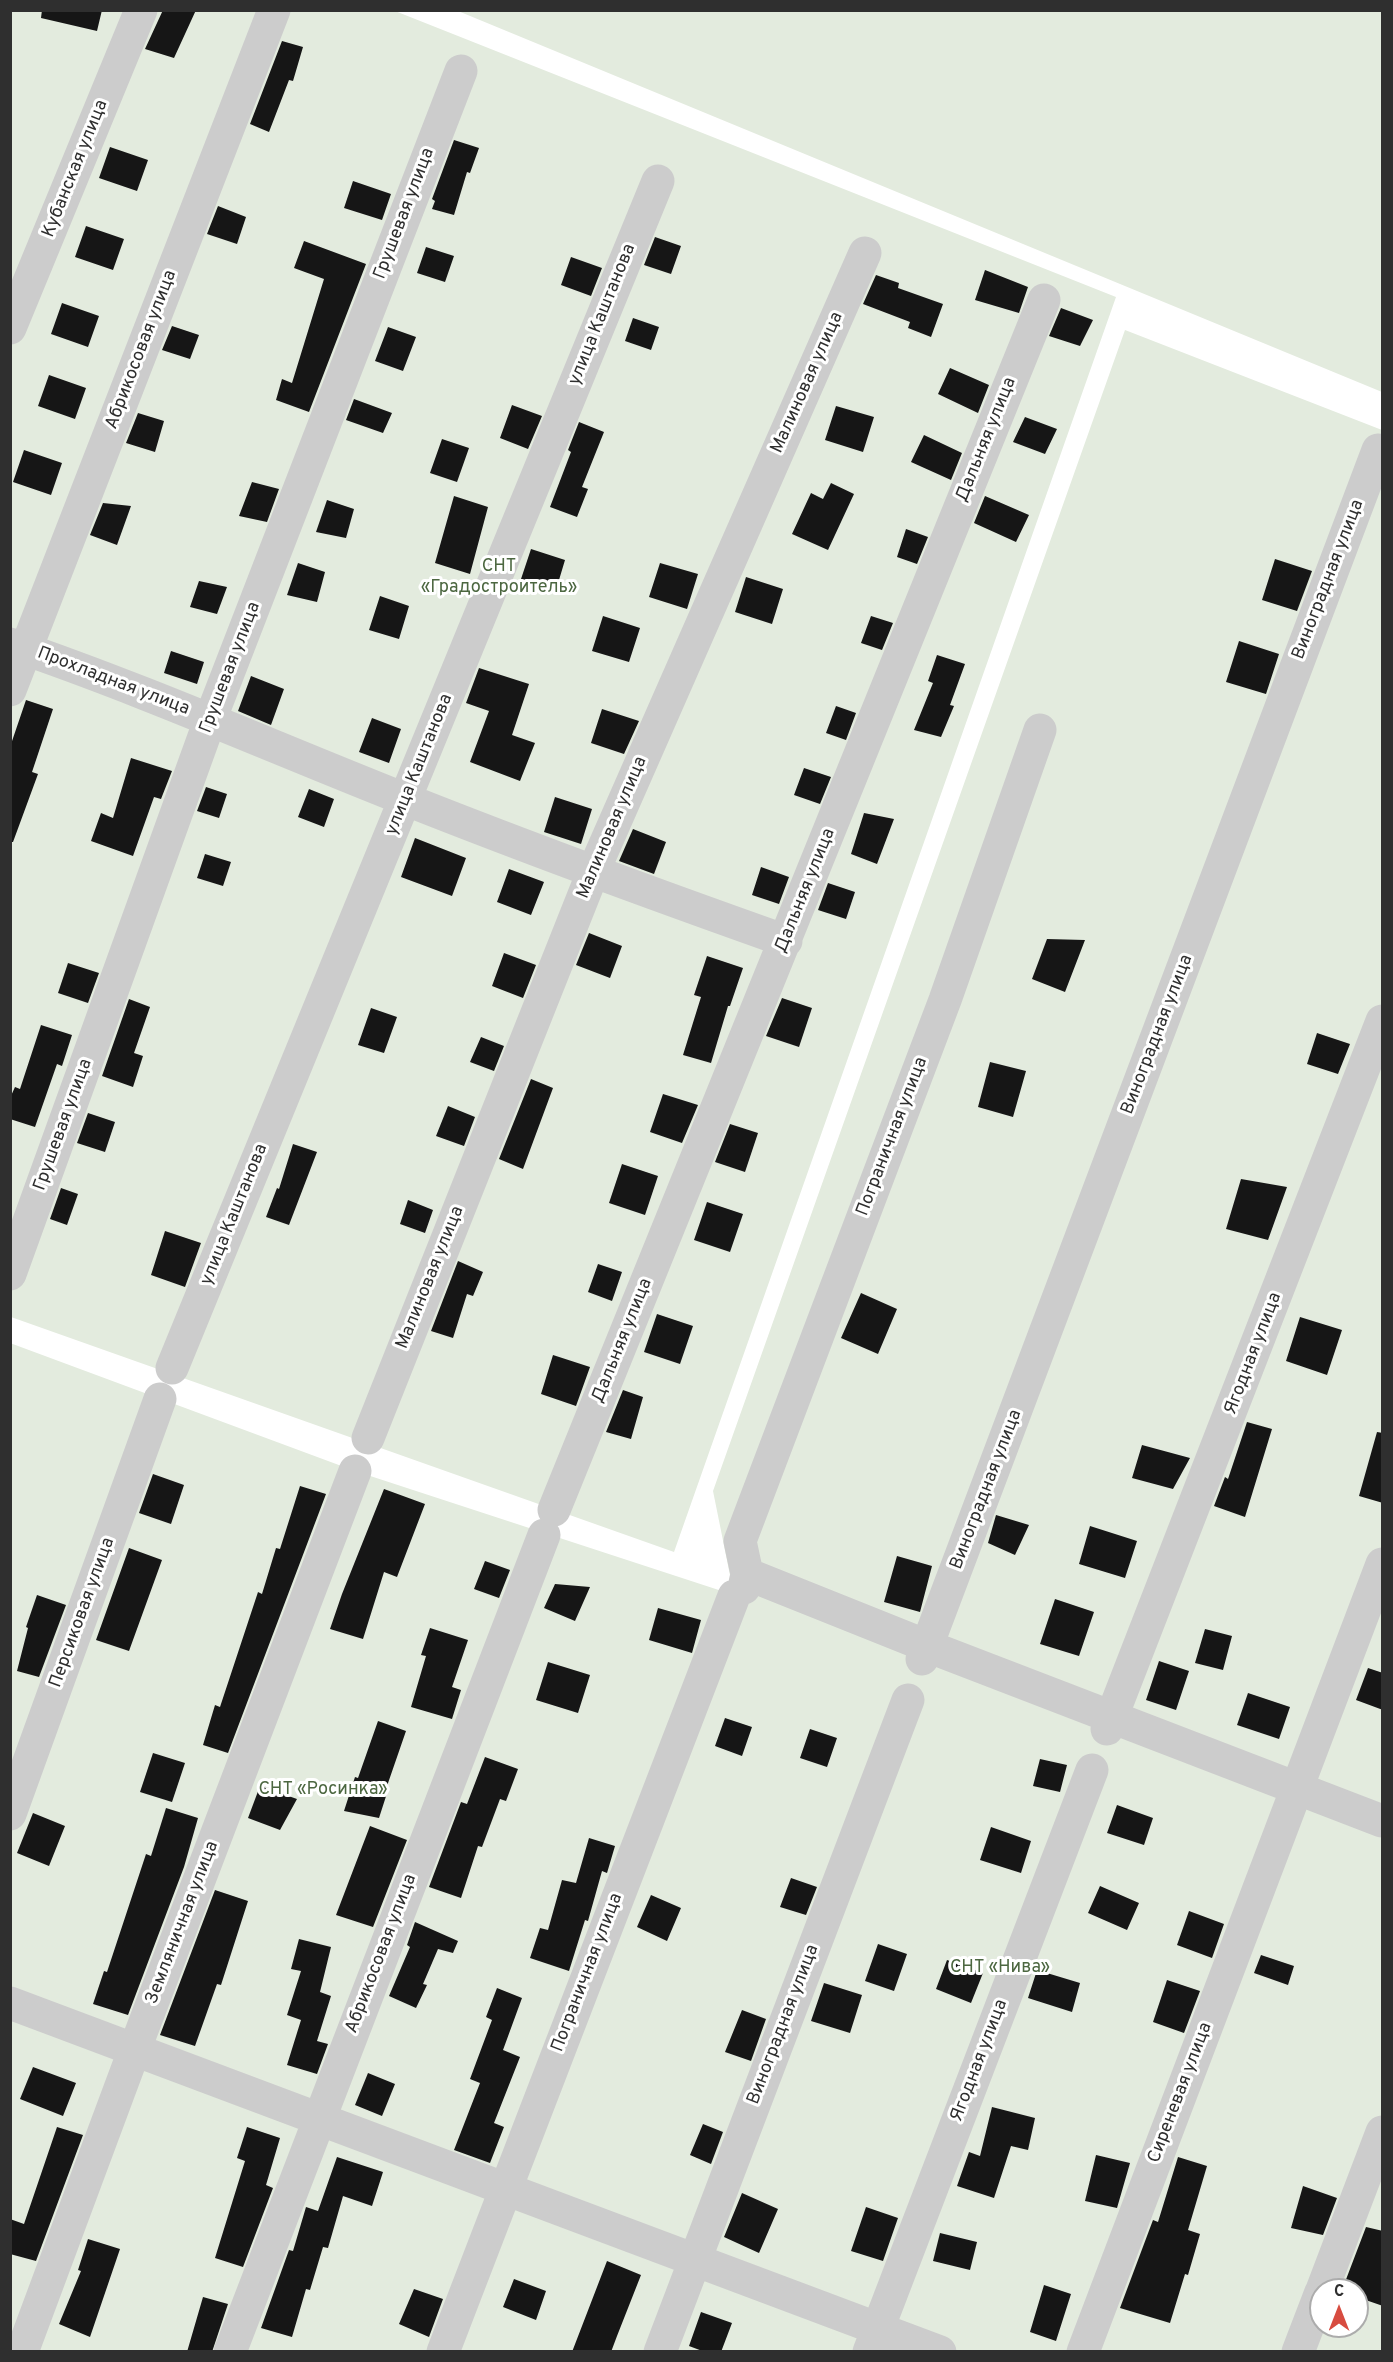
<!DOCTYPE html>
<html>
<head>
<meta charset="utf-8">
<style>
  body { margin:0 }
  #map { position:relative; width:1393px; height:2362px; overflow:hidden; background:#fff; font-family:Overpass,sans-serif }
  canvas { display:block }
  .frame { position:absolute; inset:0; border:12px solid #2f2f2f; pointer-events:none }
  .north { position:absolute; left:1309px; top:2278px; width:60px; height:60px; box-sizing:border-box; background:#fff; border:2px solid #acacac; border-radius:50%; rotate:0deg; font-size:16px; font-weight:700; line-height:24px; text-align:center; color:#2f2f2f }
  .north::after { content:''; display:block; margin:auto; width:21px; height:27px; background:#d74c40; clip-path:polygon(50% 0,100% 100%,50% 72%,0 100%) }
</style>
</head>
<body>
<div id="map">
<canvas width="1393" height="2362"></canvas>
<div class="frame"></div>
<div class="north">С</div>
</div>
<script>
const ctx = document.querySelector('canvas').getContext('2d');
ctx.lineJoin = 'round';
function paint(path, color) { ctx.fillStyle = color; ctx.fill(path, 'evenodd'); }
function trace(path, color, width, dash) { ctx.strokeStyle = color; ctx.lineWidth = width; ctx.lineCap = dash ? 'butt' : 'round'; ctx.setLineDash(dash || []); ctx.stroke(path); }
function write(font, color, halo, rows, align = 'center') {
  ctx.font = font + ' Overpass,sans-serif'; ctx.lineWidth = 6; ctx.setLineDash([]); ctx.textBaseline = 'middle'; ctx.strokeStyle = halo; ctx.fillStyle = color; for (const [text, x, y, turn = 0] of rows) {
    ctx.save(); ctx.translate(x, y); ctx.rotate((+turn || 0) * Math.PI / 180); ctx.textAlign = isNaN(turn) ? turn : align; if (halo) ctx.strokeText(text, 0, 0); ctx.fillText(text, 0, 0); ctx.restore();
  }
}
paint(new Path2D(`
  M 11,11 L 395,11 L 1116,297 L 674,1552 L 11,1317 Z
  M 458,11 L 1382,11 L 1382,392 Z
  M 1125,330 L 1382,430 L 1382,2351 L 11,2351 L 10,1343 L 355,1471 L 734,1595 L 713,1491 ZM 1321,2290 L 1357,2290 L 1357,2326 L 1321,2326 Z`), '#e3ebde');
paint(new Path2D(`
  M 42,10 L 102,10 L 97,31 L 41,18 Z
  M 163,10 L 196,10 L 174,58 L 145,49 Z
  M 282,41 L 303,47 L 293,81 L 289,80 L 269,132 L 250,124 Z
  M 454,140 L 479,148 L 470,173 L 467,172 L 454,215 L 432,209 L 435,201 L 432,199 Z
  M 110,147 L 148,160 L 137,191 L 99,178 Z
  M 353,181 L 391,194 L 382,220 L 344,208 Z
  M 218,206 L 246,217 L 237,244 L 207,234 Z
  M 86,226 L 124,239 L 113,270 L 75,257 Z
  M 655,237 L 681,246 L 671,274 L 644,265 Z
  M 304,241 L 366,264 L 309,412 L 276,400 L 282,379 L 292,383 L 324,279 L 294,268 Z
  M 426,247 L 454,256 L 445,282 L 417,273 Z
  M 571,257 L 602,268 L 591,296 L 561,285 Z
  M 985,270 L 1028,287 L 1019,313 L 975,300 Z
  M 876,275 L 899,283 L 898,288 L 943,304 L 931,337 L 908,328 L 910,322 L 863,304 Z
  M 62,303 L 99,316 L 88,347 L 51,334 Z
  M 1061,308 L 1093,320 L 1080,346 L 1049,336 Z
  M 633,318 L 659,327 L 651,350 L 625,341 Z
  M 172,326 L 199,335 L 190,359 L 162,350 Z
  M 388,327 L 416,337 L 403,371 L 375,361 Z
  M 950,368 L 989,385 L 978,413 L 938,394 Z
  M 49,375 L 86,388 L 75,419 L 38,406 Z
  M 354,399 L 392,413 L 383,433 L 346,420 Z
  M 512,405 L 542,416 L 528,449 L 500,438 Z
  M 836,406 L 874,417 L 863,452 L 825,440 Z
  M 138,413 L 164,421 L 155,452 L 126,443 Z
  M 1025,417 L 1057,429 L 1045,454 L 1013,442 Z
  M 579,422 L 604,432 L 582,487 L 588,489 L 577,517 L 550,507 L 571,452 L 568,450 Z
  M 924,435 L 962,453 L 951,480 L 911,462 Z
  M 442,439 L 469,448 L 457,482 L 430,473 Z
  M 24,450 L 62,463 L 51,495 L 13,482 Z
  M 252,482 L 279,489 L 267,522 L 239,516 Z
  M 831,483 L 854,494 L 828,550 L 792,534 L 811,493 L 823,499 Z
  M 454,496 L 488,507 L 470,574 L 435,563 Z
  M 985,496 L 1029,515 L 1016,542 L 974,523 Z
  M 327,500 L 354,509 L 346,538 L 316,532 Z
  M 103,503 L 131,506 L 117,545 L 90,535 Z
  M 906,529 L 928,537 L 917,564 L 897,557 Z
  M 531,549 L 565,560 L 556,590 L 521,579 Z
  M 1275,559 L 1312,571 L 1297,611 L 1262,600 Z
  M 298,563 L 325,572 L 317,602 L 287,595 Z
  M 660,563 L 698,574 L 687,609 L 649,597 Z
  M 746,577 L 783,589 L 772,624 L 735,612 Z
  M 199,581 L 227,587 L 217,614 L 190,607 Z
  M 380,596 L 409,606 L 399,639 L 369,630 Z
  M 603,616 L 640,628 L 629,662 L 592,651 Z
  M 871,616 L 893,623 L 882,650 L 861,643 Z
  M 1239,641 L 1279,654 L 1266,694 L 1226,682 Z
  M 171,651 L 204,662 L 197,684 L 164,673 Z
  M 937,655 L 965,664 L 950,705 L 954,706 L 941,737 L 914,730 L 933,683 L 928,681 Z
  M 479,668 L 529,684 L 512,735 L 535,743 L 520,781 L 470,762 L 489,711 L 466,703 Z
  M 251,676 L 284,689 L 271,725 L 238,711 Z
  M 26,700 L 53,709 L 32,772 L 38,774 L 13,842 L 10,842 L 10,747 Z
  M 836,706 L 856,713 L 846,740 L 826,733 Z
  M 602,709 L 639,721 L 624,754 L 591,743 Z
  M 372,718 L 401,729 L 389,763 L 359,752 Z
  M 131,758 L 172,771 L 161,799 L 154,797 L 133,856 L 91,841 L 101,813 L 113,818 Z
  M 804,768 L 831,777 L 820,804 L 794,795 Z
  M 206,787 L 227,794 L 219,818 L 197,811 Z
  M 309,789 L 334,799 L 324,827 L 298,817 Z
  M 555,797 L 592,809 L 581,844 L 544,832 Z
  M 864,813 L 894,819 L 877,864 L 851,854 Z
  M 633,829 L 666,842 L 654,874 L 619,861 Z
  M 415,838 L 466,858 L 452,896 L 401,877 Z
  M 205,854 L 231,862 L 223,886 L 197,878 Z
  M 761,867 L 789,877 L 779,904 L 752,895 Z
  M 509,869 L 544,882 L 531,915 L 497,902 Z
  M 828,883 L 855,892 L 846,919 L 818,910 Z
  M 589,933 L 622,946 L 610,978 L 576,965 Z
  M 1047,939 L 1085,940 L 1065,992 L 1032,979 Z
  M 504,953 L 536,965 L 523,998 L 492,986 Z
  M 707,956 L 743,968 L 730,1006 L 728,1006 L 711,1063 L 683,1055 L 701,997 L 694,995 Z
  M 68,963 L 99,973 L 88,1003 L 58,993 Z
  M 782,998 L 812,1008 L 799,1047 L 766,1036 Z
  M 129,999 L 150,1007 L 134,1053 L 143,1056 L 133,1087 L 102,1076 Z
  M 371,1008 L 397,1017 L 384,1053 L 358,1045 Z
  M 41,1025 L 72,1035 L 62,1066 L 57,1064 L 35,1127 L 10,1119 L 10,1098 L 15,1087 L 20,1089 Z
  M 1317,1033 L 1350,1044 L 1338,1074 L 1307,1064 Z
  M 481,1037 L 504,1046 L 494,1071 L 470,1062 Z
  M 990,1062 L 1026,1071 L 1013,1117 L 978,1107 Z
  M 531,1079 L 553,1088 L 523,1169 L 499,1159 Z
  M 663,1094 L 698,1105 L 682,1143 L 650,1132 Z
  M 448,1106 L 475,1117 L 464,1146 L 436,1136 Z
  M 88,1113 L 115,1122 L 105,1152 L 77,1143 Z
  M 730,1124 L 758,1133 L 745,1172 L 715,1162 Z
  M 293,1144 L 317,1152 L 289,1225 L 266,1217 L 277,1188 L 279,1189 Z
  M 622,1164 L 658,1176 L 645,1215 L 609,1203 Z
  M 1241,1179 L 1287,1187 L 1268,1240 L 1226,1229 Z
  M 61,1188 L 78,1194 L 67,1225 L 50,1219 Z
  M 408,1200 L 433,1210 L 425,1233 L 400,1224 Z
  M 707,1202 L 743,1214 L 730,1252 L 694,1240 Z
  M 165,1231 L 201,1243 L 185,1287 L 151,1275 Z
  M 458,1261 L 483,1272 L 473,1296 L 467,1294 L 453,1338 L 431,1331 Z
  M 598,1264 L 622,1272 L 612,1301 L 588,1292 Z
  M 861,1293 L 897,1309 L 878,1354 L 841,1338 Z
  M 657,1314 L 693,1326 L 680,1364 L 644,1352 Z
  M 1300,1317 L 1342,1330 L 1327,1375 L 1286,1361 Z
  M 553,1355 L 590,1367 L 576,1406 L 541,1394 Z
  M 623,1390 L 643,1397 L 631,1439 L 606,1432 Z
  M 1247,1422 L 1272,1429 L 1245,1517 L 1214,1506 L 1225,1477 L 1228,1479 Z
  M 1377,1432 L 1383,1433 L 1383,1503 L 1359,1496 Z
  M 1142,1445 L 1190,1458 L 1173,1489 L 1132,1478 Z
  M 153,1474 L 184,1485 L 171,1524 L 139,1513 Z
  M 300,1486 L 326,1494 L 228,1753 L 203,1745 L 215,1705 L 220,1707 L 258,1592 L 262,1594 L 276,1548 L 280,1549 Z
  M 384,1489 L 425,1504 L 397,1577 L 384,1572 L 363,1639 L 330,1629 L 342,1594 Z
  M 996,1515 L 1029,1525 L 1015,1555 L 988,1543 Z
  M 1090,1526 L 1137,1541 L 1125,1578 L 1079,1564 Z
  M 129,1548 L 162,1560 L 129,1651 L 96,1640 Z
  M 897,1556 L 932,1566 L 920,1612 L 884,1602 Z
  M 485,1561 L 510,1570 L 499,1598 L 474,1589 Z
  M 555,1584 L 590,1587 L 575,1621 L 544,1608 Z
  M 37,1595 L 66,1605 L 39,1677 L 17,1671 L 28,1628 L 26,1627 Z
  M 1055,1599 L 1094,1612 L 1079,1656 L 1040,1644 Z
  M 658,1608 L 701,1620 L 692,1653 L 649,1640 Z
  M 430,1628 L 468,1640 L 452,1687 L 461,1690 L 452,1719 L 411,1707 L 426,1656 L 421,1655 Z
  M 1205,1629 L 1232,1636 L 1223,1670 L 1195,1663 Z
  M 1159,1661 L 1189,1671 L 1176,1710 L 1146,1700 Z
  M 548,1662 L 590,1675 L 578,1713 L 536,1700 Z
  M 1368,1668 L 1383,1673 L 1383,1710 L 1356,1700 Z
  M 1248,1693 L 1290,1707 L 1279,1739 L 1237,1725 Z
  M 725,1718 L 752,1727 L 742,1756 L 715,1746 Z
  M 378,1721 L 406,1731 L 387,1786 L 389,1787 L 379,1818 L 344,1811 L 355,1777 L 358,1778 Z
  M 810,1729 L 837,1738 L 827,1767 L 800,1758 Z
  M 153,1753 L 185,1763 L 172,1802 L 140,1792 Z
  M 485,1757 L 518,1769 L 506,1801 L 500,1799 L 482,1847 L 478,1846 L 461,1898 L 429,1887 L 461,1802 L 467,1804 Z
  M 1040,1759 L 1067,1765 L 1060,1792 L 1033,1786 Z
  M 260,1786 L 297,1799 L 280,1830 L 248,1818 Z
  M 1117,1805 L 1153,1818 L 1144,1845 L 1107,1833 Z
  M 166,1808 L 198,1818 L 184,1867 L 128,2015 L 93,2004 L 104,1971 L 107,1972 L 146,1854 L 151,1856 Z
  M 33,1813 L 65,1826 L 49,1866 L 17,1853 Z
  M 370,1826 L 407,1840 L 373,1927 L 336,1915 Z
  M 991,1827 L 1031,1841 L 1021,1873 L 980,1860 Z
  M 589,1838 L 615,1846 L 607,1873 L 602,1871 L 588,1921 L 585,1920 L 569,1971 L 530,1958 L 540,1928 L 548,1930 L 562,1880 L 576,1883 Z
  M 791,1878 L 817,1887 L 806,1915 L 780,1907 Z
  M 1100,1886 L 1139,1903 L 1127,1930 L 1088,1913 Z
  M 215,1890 L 248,1901 L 221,1985 L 217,1984 L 195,2046 L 160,2035 Z
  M 651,1895 L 681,1908 L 667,1941 L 637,1927 Z
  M 1189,1911 L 1224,1924 L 1212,1958 L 1177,1945 Z
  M 415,1922 L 458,1941 L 453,1953 L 438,1949 L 423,1984 L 427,1985 L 416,2008 L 389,1996 L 410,1947 L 407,1945 Z
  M 299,1939 L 331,1947 L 320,1992 L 331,1996 L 317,2041 L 328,2044 L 317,2074 L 287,2065 L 301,2020 L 287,2015 L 301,1971 L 291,1969 Z
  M 878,1944 L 907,1954 L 894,1991 L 865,1981 Z
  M 1261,1955 L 1294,1966 L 1288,1985 L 1254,1973 Z
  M 947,1960 L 983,1973 L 971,2003 L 936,1989 Z
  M 1037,1970 L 1080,1983 L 1072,2012 L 1028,1998 Z
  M 1167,1980 L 1200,1991 L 1184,2033 L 1153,2022 Z
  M 824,1983 L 862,1995 L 850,2033 L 811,2021 Z
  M 497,1988 L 522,1998 L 503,2050 L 520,2057 L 494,2123 L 504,2127 L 490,2163 L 454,2150 L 480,2083 L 470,2079 L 492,2020 L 486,2017 Z
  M 742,2010 L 766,2019 L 751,2061 L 725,2052 Z
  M 33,2067 L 76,2083 L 63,2116 L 20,2099 Z
  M 368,2073 L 395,2084 L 382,2116 L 355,2105 Z
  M 992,2107 L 1035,2118 L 1028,2150 L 1011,2146 L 994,2198 L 957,2186 L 969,2152 L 980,2156 Z
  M 703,2124 L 723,2132 L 711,2164 L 690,2155 Z
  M 57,2127 L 83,2135 L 36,2261 L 10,2254 L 10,2219 L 24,2224 Z
  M 247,2127 L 280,2138 L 266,2185 L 273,2188 L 243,2267 L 215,2258 L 245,2161 L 237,2158 Z
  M 1096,2155 L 1130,2163 L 1117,2208 L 1085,2201 Z
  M 337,2157 L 383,2172 L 372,2206 L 343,2196 L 328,2248 L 323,2247 L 310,2290 L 306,2289 L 292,2337 L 261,2328 L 289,2250 L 293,2251 L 306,2207 L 318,2211 Z
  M 1178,2157 L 1207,2166 L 1188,2230 L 1200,2234 L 1188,2275 L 1185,2274 L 1170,2323 L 1120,2308 L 1153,2220 L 1158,2222 Z
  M 1303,2186 L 1337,2198 L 1323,2235 L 1291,2228 Z
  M 742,2193 L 778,2209 L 759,2253 L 724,2237 Z
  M 866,2207 L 898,2218 L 883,2261 L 851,2251 Z
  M 1366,2227 L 1383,2231 L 1383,2306 L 1357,2297 L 1357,2290 L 1342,2290 Z
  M 940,2233 L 977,2242 L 970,2270 L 933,2261 Z
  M 88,2239 L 120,2249 L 90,2337 L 59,2324 L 81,2271 L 78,2270 Z
  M 607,2261 L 641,2275 L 617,2336 L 611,2352 L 572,2352 Z
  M 514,2279 L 546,2291 L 536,2320 L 503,2307 Z
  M 1044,2285 L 1071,2294 L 1056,2341 L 1030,2332 Z
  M 414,2289 L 443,2299 L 429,2337 L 399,2324 Z
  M 203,2297 L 228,2304 L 212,2352 L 187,2352 Z
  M 701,2312 L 732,2323 L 721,2352 L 705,2352 L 689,2346 Z`), '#161616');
trace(new Path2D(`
  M 10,328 L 141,10
  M 10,644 C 145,690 275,748 407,800 C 533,850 659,896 786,941
  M 10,690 L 274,10
  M 10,1274 L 210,720 L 461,71
  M 172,1368 L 658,181
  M 368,1438 L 593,872 L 865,253
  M 554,1510 L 1044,300
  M 747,1574 L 927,1646 L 1382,1821
  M 744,1588 L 747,1574 L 740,1541 L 945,1000 L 1040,730
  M 922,1659 L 1378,450
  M 1107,1729 L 1382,1021
  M 10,1814 L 160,1399
  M 10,2003 L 940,2352
  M 1322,2290 L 1382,2132
  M 22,2352 L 134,2051 L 355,1471
  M 230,2352 L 544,1535
  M 443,2352 L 734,1596
  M 660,2352 L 908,1700
  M 869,2352 L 1092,1770
  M 1083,2352 L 1382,1564
  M 1298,2352 L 1321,2292`), '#ccc', 33);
write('18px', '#2f2f2f', '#fff', [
  ["Кубанская улица",76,169,-68],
  ["Грушевая улица",405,214,-69],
  ["улица Каштанова",603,315,-68],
  ["Абрикосовая улица",142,350,-69],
  ["Малиновая улица",808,383,-66],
  ["Дальняя улица",987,440,-68],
  ["Виноградная улица",1329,580,-69],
  ["Грушевая улица",231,668,-69],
  ["Прохладная улица",113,682,21],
  ["улица Каштанова",420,765,-68],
  ["Малиновая улица",613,828,-67],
  ["Дальняя улица",806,891,-68],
  ["Виноградная улица",1158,1035,-69],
  ["Грушевая улица",64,1125,-70],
  ["Пограничная улица",893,1137,-69],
  ["улица Каштанова",235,1215,-68],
  ["Малиновая улица",431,1278,-68],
  ["Дальняя улица",623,1341,-68],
  ["Ягодная улица",1254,1354,-69],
  ["Виноградная улица",987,1490,-69],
  ["Персиковая улица",83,1613,-70],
  ["Земляничная улица",183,1923,-69],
  ["Абрикосовая улица",382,1954,-69],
  ["Пограничная улица",588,1973,-69],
  ["Виноградная улица",784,2025,-69],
  ["Ягодная улица",980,2061,-69],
  ["Сиреневая улица",1181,2093,-69]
]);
write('18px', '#4c6740', '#fff', [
  ["СНТ",499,567],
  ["«Градостроитель»",499,588],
  ["СНТ «Росинка»",323,1790],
  ["СНТ «Нива»",1000,1968]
]);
</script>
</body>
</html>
